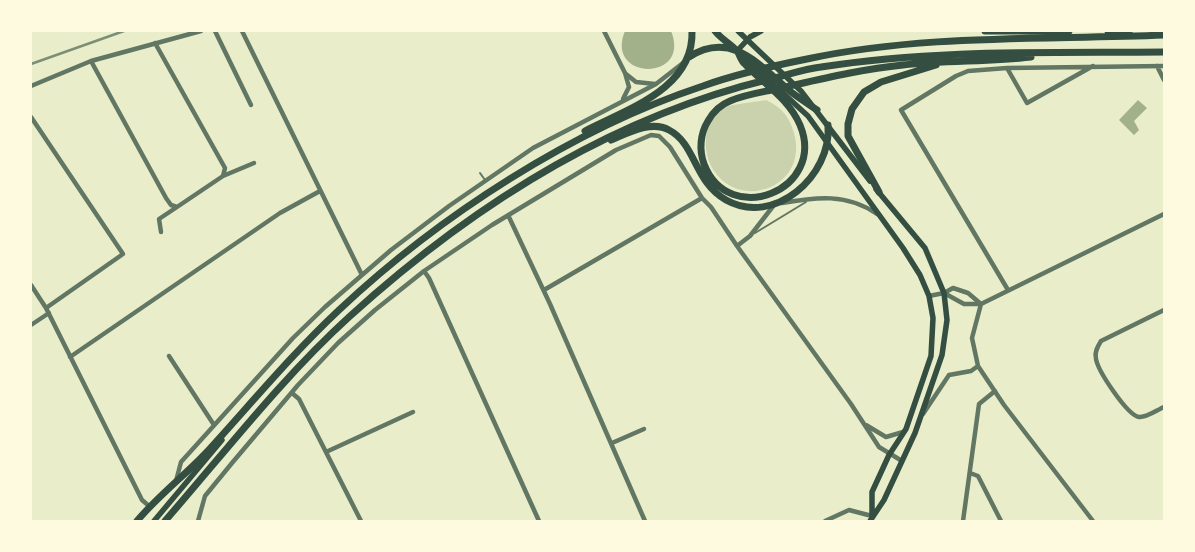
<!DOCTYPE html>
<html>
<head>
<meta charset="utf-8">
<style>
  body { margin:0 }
  #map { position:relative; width:1195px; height:552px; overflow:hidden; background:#e9edc9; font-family:"Golos Text",sans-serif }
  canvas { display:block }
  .frame { position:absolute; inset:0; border:32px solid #fefae0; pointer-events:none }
</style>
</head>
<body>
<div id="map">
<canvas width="1195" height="552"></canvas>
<div class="frame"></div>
</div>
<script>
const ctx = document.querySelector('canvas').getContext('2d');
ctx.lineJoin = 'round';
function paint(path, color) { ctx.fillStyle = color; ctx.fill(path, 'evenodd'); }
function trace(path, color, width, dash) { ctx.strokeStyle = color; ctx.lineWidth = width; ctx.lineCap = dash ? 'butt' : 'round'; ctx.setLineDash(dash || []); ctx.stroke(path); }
paint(new Path2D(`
  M 766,100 C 782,108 789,116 794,133 C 809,186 742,212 714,171 C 702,153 702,124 722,109 C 729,104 756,102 766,100 Z`), '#cad2ad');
paint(new Path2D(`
  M 625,31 L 671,31 C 692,82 604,81 625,31 Z
  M 1138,100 L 1147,108 L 1134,121 L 1139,130 L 1134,135 L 1119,120 Z`), '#a3b18a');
trace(new Path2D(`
  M 480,173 L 485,180
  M 755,233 L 806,202`), '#617663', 2);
trace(new Path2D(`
  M 215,31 L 251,105
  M 242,31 L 362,275
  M 604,31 L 625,73 L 629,87 L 623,99
  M 91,61 L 166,198 L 171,205 L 177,207 L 223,176 L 225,168 L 155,43
  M 1157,66 L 1164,80
  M 1007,68 L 1164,66
  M 626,74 L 636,82 L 655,84
  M 31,86 L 91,61 L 201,31
  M 31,117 L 123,254 L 46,308
  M 223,176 L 254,163
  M 782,203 C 816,197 847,193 877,214
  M 508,215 L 550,304 L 645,521
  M 161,232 L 159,219 L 177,207
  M 737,246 L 750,236 L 774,205
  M 424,271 L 429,278 L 539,521
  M 31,285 L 46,308 L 142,500 L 149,506
  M 544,290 L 702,198
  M 1008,290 L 901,110 L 956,76 L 968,71 L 1007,68 L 1027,103 L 1093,66
  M 944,293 L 964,304 L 981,304
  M 929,296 L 944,293 L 953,288 L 968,293 L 981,304
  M 981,304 L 972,338 L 978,366 L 1004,405 L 1093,521
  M 981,304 L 1164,214
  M 1164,310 L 1101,341 C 1098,346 1094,352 1096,359 C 1098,371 1127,415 1139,417 C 1146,418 1157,410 1164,407
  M 31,325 L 49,313
  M 169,356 L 214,425
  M 70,357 L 280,213 L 320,191
  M 292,393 L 299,399 L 361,521
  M 923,414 L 949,375 L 971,371 L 978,366
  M 866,425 L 886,437 L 903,432
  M 612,443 L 644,429
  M 326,452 L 413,412
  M 970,473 L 978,476 L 1001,521
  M 176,481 L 181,462 L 293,338 L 325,307 L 391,250 L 449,206 L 533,148 L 656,84 L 683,63
  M 198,521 L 205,496 L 232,463 L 298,385 L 338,343 L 375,310 L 424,271 L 492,225 L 616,150 L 651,135 L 659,136 L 670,147 L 702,198 L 711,207 L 737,246 L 851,404 L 879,447 L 902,461
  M 825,521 L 849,510 L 872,516
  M 963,521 L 979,404 L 995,391`), '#617663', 4.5);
trace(new Path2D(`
  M 738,31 L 801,91 L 870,181
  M 761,31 L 750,37 L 737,51 L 808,116 L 903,248 L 920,275 L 929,296 L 933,318 L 931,356 L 906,429 L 889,455 L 872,492 L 872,516
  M 154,521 L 222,440
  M 870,521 L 884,500 L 915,433 L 942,355 L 947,320 L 944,293 L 925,248 L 876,189`), '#344e41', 5.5);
trace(new Path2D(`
  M 715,31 C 721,39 731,44 737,51 C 740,55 741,61 745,64 C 764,84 789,99 800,125 C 827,190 729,229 704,164 C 699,150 700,134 708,121 C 713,112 720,105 730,101 C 746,94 764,92 781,88 C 821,79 862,69 903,65 C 946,60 989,62 1031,57
  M 985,31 L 1069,31
  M 1108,31 L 1129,33
  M 689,57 C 732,29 761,67 791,92 C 799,98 808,104 817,110
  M 585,131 C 627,109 694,89 692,31
  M 611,140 C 628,133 651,120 669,130 C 696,144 694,182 726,200 C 774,227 832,176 828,125
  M 879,192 L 848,136 L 848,124 L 852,109 L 864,92 L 881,82 L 936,65
  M 137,521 C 158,496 183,477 205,454 C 249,406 291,355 339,310 C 439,216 573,129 703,86 C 736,74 772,66 807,59 C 923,34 1045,40 1164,35
  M 165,521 C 225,452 282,378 349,317 C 470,207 609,118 770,79 C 787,75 804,69 821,67 C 935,49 1049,53 1164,52`), '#344e41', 7);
trace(new Path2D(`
  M 31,64 L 124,31`), '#7c8e77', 2.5);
</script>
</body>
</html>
